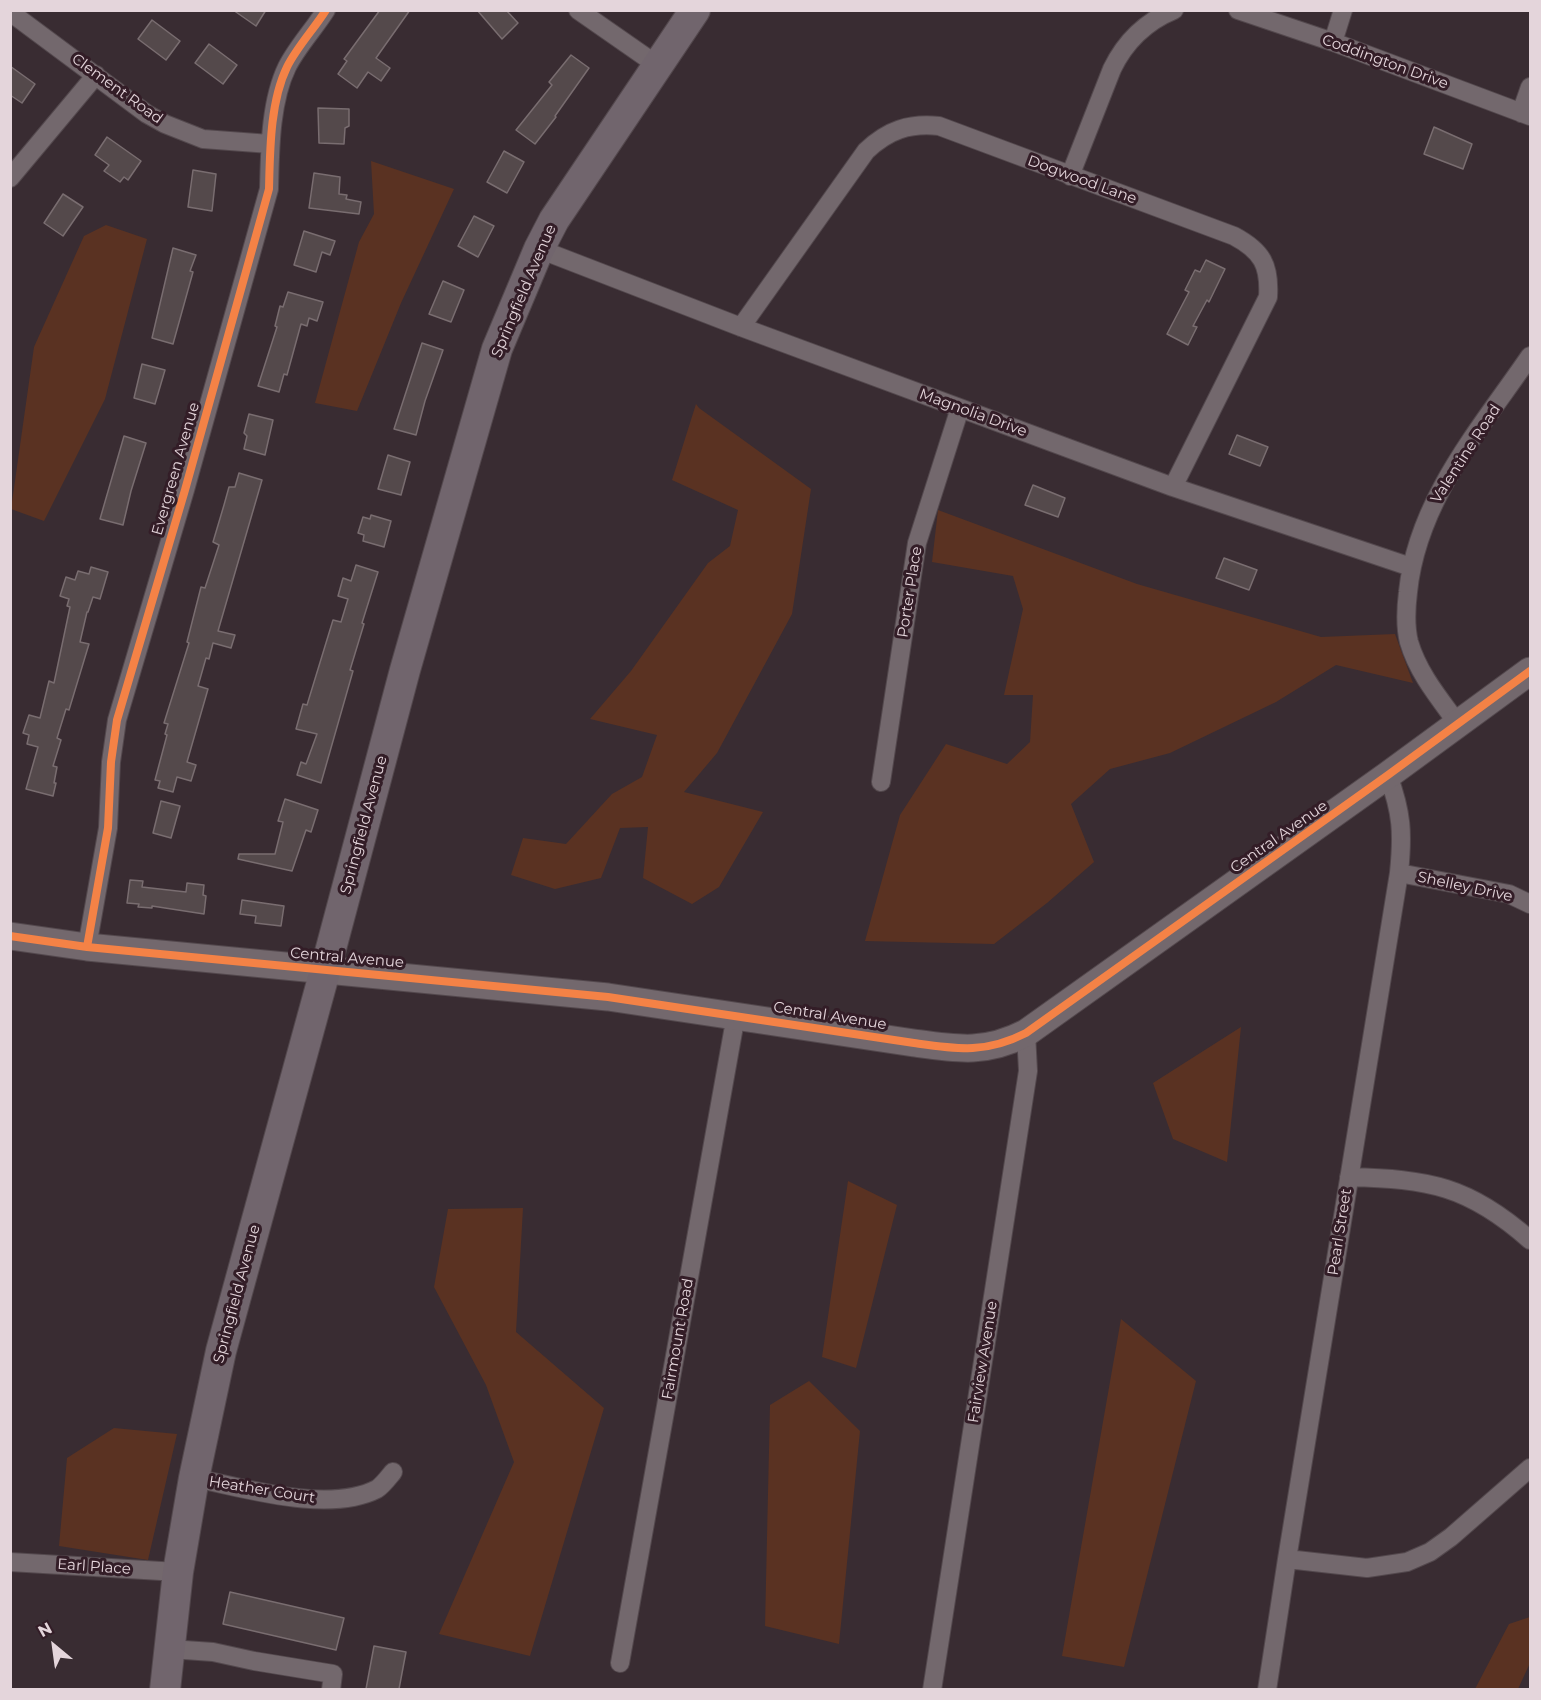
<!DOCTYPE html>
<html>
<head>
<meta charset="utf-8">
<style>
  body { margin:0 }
  #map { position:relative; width:1541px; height:1700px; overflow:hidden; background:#392c32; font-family:Montserrat,sans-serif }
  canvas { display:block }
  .frame { position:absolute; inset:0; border:12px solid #e4d5db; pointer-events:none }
  .north { position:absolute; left:24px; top:1616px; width:60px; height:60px; -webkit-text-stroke:4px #331d27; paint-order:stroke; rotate:331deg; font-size:16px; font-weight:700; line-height:24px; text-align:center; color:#e4d5db }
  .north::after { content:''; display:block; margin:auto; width:21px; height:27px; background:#e4d5db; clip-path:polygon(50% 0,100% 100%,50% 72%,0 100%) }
</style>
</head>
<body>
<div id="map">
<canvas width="1541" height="1700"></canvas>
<div class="frame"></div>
<div class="north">N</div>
</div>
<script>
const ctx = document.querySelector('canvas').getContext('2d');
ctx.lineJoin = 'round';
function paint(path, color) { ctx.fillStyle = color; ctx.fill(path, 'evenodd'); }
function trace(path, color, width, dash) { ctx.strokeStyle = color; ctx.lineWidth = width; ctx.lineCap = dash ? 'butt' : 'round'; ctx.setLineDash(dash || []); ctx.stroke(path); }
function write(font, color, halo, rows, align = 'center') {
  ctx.font = font + ' Montserrat,sans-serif'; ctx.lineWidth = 6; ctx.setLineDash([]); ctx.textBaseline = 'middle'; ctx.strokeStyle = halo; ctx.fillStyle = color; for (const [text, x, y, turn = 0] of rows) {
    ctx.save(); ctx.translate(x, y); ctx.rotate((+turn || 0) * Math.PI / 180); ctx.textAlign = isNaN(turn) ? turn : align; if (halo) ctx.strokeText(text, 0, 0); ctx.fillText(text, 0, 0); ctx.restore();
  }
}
paint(new Path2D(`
  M 371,161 L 454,189 L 401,303 L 357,411 L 315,403 L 359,242 L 374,214 Z
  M 106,225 L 147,239 L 105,399 L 44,521 L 11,509 L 34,347 L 84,236 Z
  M 696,404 L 699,408 L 811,489 L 792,614 L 717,753 L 684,792 L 763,812 L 719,887 L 692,904 L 643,878 L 648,827 L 620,828 L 601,878 L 555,889 L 511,875 L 523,838 L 566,844 L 612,794 L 642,777 L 657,735 L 590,719 L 631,671 L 708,563 L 730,546 L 738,510 L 672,480 Z
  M 938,510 L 1137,584 L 1321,637 L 1395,634 L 1413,683 L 1336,665 L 1276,702 L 1170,753 L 1110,769 L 1071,804 L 1094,862 L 1047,903 L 994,944 L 865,941 L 900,815 L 946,744 L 1007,764 L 1030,742 L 1033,695 L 1004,695 L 1023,609 L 1013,576 L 932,562 Z
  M 1241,1027 L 1227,1162 L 1173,1139 L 1153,1083 Z
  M 848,1181 L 897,1205 L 856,1368 L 822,1357 Z
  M 523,1208 L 516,1332 L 604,1408 L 530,1656 L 439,1634 L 514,1462 L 486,1385 L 434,1287 L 448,1209 Z
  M 1121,1319 L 1196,1381 L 1124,1667 L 1062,1656 Z
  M 809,1381 L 860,1431 L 839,1644 L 765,1626 L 770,1405 Z
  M 114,1428 L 177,1434 L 148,1560 L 59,1546 L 67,1458 Z
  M 1530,1617 L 1530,1663 L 1518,1689 L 1475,1689 L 1509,1624 Z`), '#5a3222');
const building = new Path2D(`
  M 233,10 L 266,10 L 256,26 Z
  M 380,10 L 410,10 L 376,58 L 390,68 L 381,81 L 368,72 L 357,88 L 338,74 L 347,61 L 344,59 Z
  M 477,10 L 506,10 L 518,23 L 502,39 Z
  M 152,20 L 180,41 L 166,60 L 138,39 Z
  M 209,44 L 237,65 L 223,84 L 195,63 Z
  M 571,55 L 589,68 L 555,116 L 556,117 L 535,144 L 516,130 L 552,85 L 549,82 Z
  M 10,66 L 35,84 L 22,103 L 10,95 Z
  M 318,108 L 349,109 L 349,126 L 345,128 L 344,144 L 319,143 Z
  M 1434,127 L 1472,144 L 1463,169 L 1424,154 Z
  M 107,137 L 141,161 L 128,180 L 124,177 L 120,182 L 104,171 L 109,165 L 95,155 Z
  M 504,151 L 524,162 L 507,193 L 487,182 Z
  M 193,170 L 216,174 L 212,211 L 188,207 Z
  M 314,173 L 340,177 L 339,194 L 347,195 L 346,199 L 361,202 L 359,214 L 309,208 Z
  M 63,194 L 83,207 L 63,236 L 44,223 Z
  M 474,216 L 494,226 L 478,257 L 458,246 Z
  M 304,231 L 335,241 L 330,255 L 322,252 L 316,272 L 294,265 Z
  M 173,248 L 196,255 L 190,271 L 193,272 L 173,344 L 152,338 Z
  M 1206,260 L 1225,269 L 1209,302 L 1207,300 L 1193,326 L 1197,327 L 1188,345 L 1167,334 L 1189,292 L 1185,290 L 1195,270 L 1200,272 Z
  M 443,281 L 464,290 L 451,322 L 429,314 Z
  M 288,292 L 323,302 L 317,321 L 309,318 L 307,326 L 301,324 L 287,375 L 284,374 L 279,392 L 258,386 L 277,327 L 275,326 L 280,306 L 283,307 Z
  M 422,343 L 443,350 L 425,401 L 416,435 L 394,429 Z
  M 142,364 L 165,370 L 155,404 L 134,398 Z
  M 249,414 L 273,420 L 265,455 L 244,449 L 247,436 L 244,433 Z
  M 1237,435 L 1268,447 L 1260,466 L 1229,454 Z
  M 124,436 L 146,443 L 131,491 L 123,525 L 100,519 Z
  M 388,455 L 410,462 L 401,495 L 378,489 Z
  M 239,473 L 262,480 L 218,631 L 235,635 L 231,648 L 213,643 L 209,659 L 206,658 L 198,686 L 208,689 L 187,762 L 196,765 L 191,781 L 177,777 L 173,792 L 158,788 L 160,781 L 155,780 L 167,735 L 165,734 L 168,724 L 164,723 L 189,643 L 187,642 L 201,587 L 205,588 L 219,545 L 213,542 L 224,505 L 229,487 L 235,487 Z
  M 1033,485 L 1065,498 L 1058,517 L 1025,505 Z
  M 371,515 L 391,521 L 384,547 L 363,541 L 364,535 L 358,533 L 363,517 L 370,519 Z
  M 1224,558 L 1257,570 L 1249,590 L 1216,578 Z
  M 356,565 L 378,572 L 362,623 L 364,624 L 350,670 L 353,671 L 321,783 L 297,775 L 301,762 L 306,764 L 317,734 L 296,729 L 303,704 L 307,705 L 333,620 L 341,622 L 348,599 L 338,596 L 343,578 L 351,581 Z
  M 91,567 L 108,572 L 100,599 L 93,597 L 88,612 L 87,612 L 80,642 L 89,644 L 69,710 L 66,709 L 57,738 L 61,740 L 53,766 L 57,767 L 54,783 L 56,783 L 53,796 L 26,789 L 38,747 L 27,744 L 29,735 L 23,733 L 29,715 L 40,718 L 49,681 L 54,683 L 70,607 L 67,606 L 69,599 L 60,596 L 66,577 L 75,580 L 78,571 L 89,574 Z
  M 285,799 L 318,810 L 311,832 L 306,830 L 292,871 L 238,859 L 239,854 L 275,854 L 283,822 L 278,821 Z
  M 161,801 L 180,806 L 171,838 L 153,833 Z
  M 130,880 L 143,881 L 142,887 L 186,892 L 187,883 L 204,885 L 203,895 L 206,896 L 204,914 L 152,906 L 152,908 L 138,907 L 139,904 L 127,903 Z
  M 242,900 L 284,906 L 281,926 L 255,923 L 256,916 L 240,914 Z
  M 230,1592 L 344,1618 L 336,1650 L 223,1624 Z
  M 374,1646 L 406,1652 L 399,1689 L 366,1689 Z`);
paint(building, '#54494b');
trace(building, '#796d70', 1.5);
const street = new Path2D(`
  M 578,10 L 657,65
  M 1238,10 L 1333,42 L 1530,116
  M 10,12 L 147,114 L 165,124 L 203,139 L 270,144
  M 1333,42 L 1343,10
  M 1521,113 L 1530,87
  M 1070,176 L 1112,69 C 1125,42 1145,22 1174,10
  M 10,178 L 96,75
  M 539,249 L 741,327 L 1173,487 L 1411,567
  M 741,327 L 866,151 C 888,130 909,123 939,126 L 1234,236 C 1262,251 1270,265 1268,297 L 1173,487
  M 1458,724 C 1439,698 1418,673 1409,642 C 1405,626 1406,608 1408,592 C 1417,501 1480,429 1530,356
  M 881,782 L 917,543 L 960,408
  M 1399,873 L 1509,894 L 1530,904
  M 87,947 L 108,828 L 111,762 L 117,720 L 185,490 L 269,189 C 270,151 270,102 287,67 C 297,47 314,29 326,10
  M 1349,1177 C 1429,1179 1469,1186 1530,1240
  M 194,1478 C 245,1488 328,1514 377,1489 C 383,1485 388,1478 393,1472
  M 1287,1559 L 1367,1568 L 1407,1562 L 1430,1552 L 1451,1537 L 1530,1468
  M 10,1562 L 178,1572
  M 170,1649 L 213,1652 L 254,1661 L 333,1674 L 331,1690
  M 620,1663 L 736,1015
  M 932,1690 L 1028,1071 L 1026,1033
  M 1267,1690 L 1287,1559 L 1399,873 C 1403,833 1402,813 1388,775`);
const secondary = new Path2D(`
  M 10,936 L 87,947 L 608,997 L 914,1043 C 957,1049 985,1054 1026,1033 L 1388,775 L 1530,671`);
const primary = new Path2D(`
  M 165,1690 L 178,1572 L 194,1478 L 221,1351 L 325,971 L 405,670 L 497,349 L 539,249 L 554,220 L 695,10`);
trace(street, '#53484d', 20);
trace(secondary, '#53484d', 29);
trace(primary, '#53484d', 32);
trace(street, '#73686d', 18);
trace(secondary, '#73686d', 27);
trace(primary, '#71656d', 30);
trace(new Path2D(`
  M 10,936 L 87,947 L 608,997 L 914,1043 C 957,1049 985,1054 1026,1033 L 1388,775 L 1530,671
  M 87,947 L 108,828 L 111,762 L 117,720 L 185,490 L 269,189 C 270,151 270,102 287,67 C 297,47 314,29 326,10`), '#f48246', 8);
write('15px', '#e4d5db', '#331d27', [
  ["Coddington Drive",1385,62,20],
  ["Clement Road",117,89,36],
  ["Dogwood Lane",1082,180,20],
  ["Springfield Avenue",524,291,-67],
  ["Magnolia Drive",973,413,20],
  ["Valentine Road",1466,454,-57],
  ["Evergreen Avenue",176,469,-74],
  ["Porter Place",910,592,-81],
  ["Springfield Avenue",364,825,-75],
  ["Central Avenue",1279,837,-35],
  ["Shelley Drive",1465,887,12],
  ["Central Avenue",347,958,5],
  ["Central Avenue",830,1016,9],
  ["Pearl Street",1340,1232,-81],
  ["Springfield Avenue",237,1294,-75],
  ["Fairmount Road",678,1339,-80],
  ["Fairview Avenue",983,1362,-81],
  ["Heather Court",262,1490,9],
  ["Earl Place",94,1567,4]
]);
</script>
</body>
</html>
